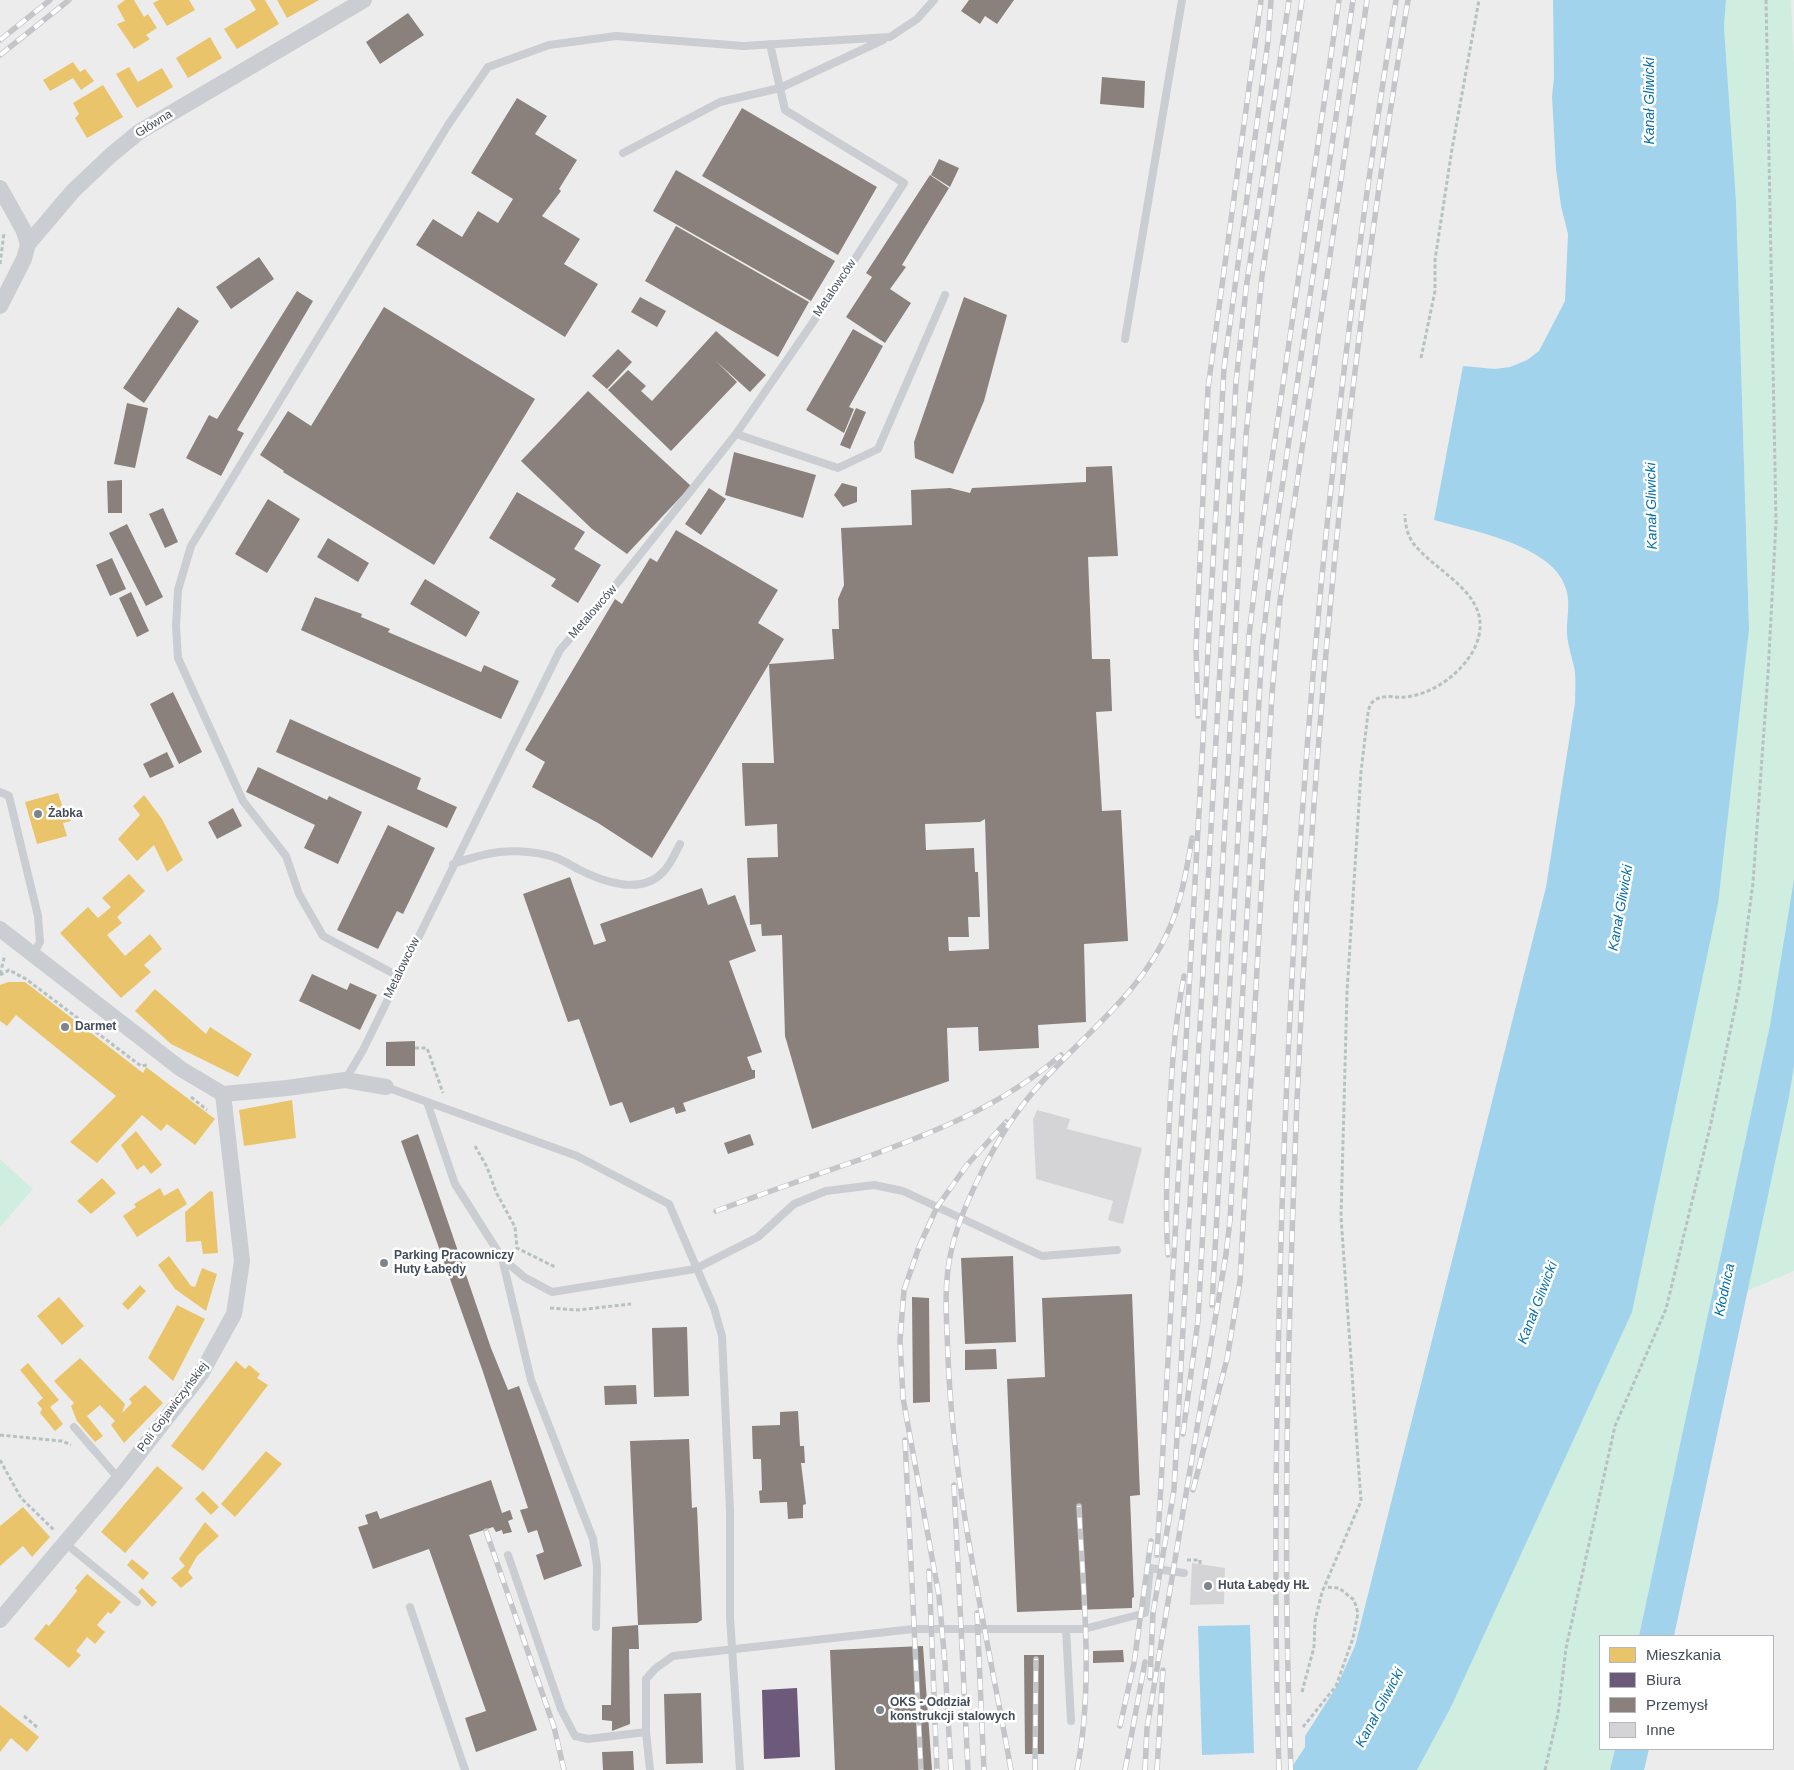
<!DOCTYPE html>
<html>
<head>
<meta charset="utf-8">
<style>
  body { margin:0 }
  #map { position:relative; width:1794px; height:1770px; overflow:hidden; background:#edecec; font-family:Helvetica,sans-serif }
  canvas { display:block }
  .legend { position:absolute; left:1599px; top:1635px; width:175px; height:115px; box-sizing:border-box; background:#fff; border:1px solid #b4b7bd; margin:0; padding:6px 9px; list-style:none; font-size:15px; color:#434c59 }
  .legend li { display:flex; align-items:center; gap:10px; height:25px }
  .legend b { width:25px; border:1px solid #b4b7bd }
</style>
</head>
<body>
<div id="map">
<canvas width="1794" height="1770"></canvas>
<ul class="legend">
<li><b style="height:14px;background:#e9c46a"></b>Mieszkania</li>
<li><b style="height:14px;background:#6d597a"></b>Biura</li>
<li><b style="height:14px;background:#8a817c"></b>Przemysł</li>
<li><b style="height:14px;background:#d4d4d7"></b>Inne</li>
</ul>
</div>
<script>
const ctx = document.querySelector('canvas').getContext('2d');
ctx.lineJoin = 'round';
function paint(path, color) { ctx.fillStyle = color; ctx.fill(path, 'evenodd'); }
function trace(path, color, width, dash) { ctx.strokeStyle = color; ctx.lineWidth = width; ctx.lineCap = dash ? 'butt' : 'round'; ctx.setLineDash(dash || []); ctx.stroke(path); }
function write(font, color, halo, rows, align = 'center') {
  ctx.font = font + ' Helvetica,sans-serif'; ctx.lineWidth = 5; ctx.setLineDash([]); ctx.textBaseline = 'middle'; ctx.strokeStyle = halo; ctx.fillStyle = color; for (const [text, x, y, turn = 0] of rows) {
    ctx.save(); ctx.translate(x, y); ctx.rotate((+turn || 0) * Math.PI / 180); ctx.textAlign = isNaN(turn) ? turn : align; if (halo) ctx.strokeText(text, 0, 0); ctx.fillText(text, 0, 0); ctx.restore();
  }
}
paint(new Path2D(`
  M 1726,0 L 1791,0 L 1794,67 L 1794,879 L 1770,1025 L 1639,1636 L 1600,1636 L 1600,1749 L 1615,1749 L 1610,1770 L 1417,1770 L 1450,1709 L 1749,629 L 1736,201 L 1724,27 Z
  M 1794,1066 L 1794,1271 L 1747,1291 L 1789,1097 Z
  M 0,1159 L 33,1189 L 0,1227 Z`), '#cfeedf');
paint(new Path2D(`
  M 1553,0 L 1726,0 L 1724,27 L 1736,201 L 1749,629 L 1718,904 L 1632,1312 L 1450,1709 L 1417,1770 L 1290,1770 L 1305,1747 L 1305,1736 L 1337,1686 L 1355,1646 L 1546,887 L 1575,703 C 1575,693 1576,682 1575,672 C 1573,660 1568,647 1567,634 C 1566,619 1571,604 1566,589 C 1554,545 1472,531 1434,520 L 1463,366 L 1495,369 L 1510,367 L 1527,360 L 1539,351 L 1565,301 L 1568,234 L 1561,206 L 1556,169 L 1552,96 L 1554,78 Z
  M 1794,879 L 1794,1066 L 1789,1097 L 1674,1636 L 1639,1636 L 1770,1025 Z
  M 1250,1625 L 1254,1753 L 1202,1755 L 1198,1626 Z
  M 1615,1749 L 1649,1749 L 1644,1770 L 1610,1770 Z`), '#a2d3ed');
paint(new Path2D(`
  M 125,0 L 134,0 L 144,17 L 148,14 L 157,28 L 146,35 L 150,39 L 134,49 L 117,24 L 125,21 L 117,6 Z
  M 159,0 L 189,0 L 195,10 L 167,26 L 153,3 Z
  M 250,0 L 265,0 L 279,24 L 237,49 L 224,29 L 256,10 Z
  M 277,0 L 319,0 L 287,18 Z
  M 210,37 L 222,58 L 188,78 L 176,58 Z
  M 73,62 L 80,72 L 85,69 L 94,81 L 81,90 L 73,78 L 50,91 L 43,80 Z
  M 129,67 L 138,82 L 162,68 L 173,87 L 137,108 L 116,74 Z
  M 103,85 L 123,117 L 87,138 L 75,118 L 79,114 L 73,103 Z
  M 58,793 L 63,808 L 67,807 L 71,821 L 63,823 L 67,836 L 37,844 L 25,802 Z
  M 144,795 L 162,819 L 183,860 L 167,872 L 154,845 L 137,861 L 118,839 L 140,815 L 133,806 Z
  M 129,874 L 145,891 L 117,917 L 122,923 L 107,935 L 125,956 L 150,934 L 162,949 L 144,965 L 151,972 L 121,998 L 60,933 L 88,907 L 98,918 L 111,907 L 102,898 Z
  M 8,982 L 25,982 L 143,1073 L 146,1067 L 215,1119 L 195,1145 L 167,1124 L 161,1131 L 142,1115 L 97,1163 L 70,1142 L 116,1096 L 16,1015 L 7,1026 L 0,1021 L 0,985 Z
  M 155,989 L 206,1034 L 210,1027 L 252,1054 L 238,1077 L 171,1044 L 135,1011 Z
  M 292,1100 L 296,1138 L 244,1146 L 239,1110 Z
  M 136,1131 L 162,1165 L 151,1174 L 144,1165 L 137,1170 L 121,1145 Z
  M 102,1178 L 116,1193 L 91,1214 L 77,1201 Z
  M 160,1188 L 164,1196 L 178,1188 L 187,1204 L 137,1237 L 123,1216 L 136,1207 L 134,1204 Z
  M 210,1191 L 213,1192 L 218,1253 L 203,1254 L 201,1241 L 186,1242 L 185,1212 Z
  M 169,1256 L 191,1286 L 195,1287 L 202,1268 L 217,1274 L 206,1311 L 175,1289 L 158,1265 Z
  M 140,1285 L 146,1291 L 128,1310 L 122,1304 Z
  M 59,1297 L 84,1326 L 62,1345 L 37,1316 Z
  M 177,1305 L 205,1319 L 173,1381 L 148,1358 Z
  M 80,1358 L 125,1404 L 122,1413 L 132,1403 L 129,1399 L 145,1385 L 163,1403 L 124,1443 L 111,1425 L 115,1421 L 100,1405 L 87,1416 L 103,1436 L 95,1442 L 77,1421 L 71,1406 L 74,1403 L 54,1381 Z
  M 236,1361 L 245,1369 L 249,1365 L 260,1374 L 257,1378 L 268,1385 L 203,1471 L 171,1446 Z
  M 28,1363 L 59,1400 L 50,1407 L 63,1424 L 55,1431 L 40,1413 L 42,1409 L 37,1403 L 43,1398 L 20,1370 Z
  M 266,1451 L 282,1464 L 235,1517 L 221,1504 Z
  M 157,1466 L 183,1488 L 125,1553 L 101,1532 Z
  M 203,1491 L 219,1507 L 211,1515 L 195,1499 Z
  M 23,1507 L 50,1537 L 32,1557 L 23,1546 L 0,1566 L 0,1526 Z
  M 205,1522 L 219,1536 L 197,1556 L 188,1572 L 193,1578 L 181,1588 L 171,1578 L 185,1566 L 179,1559 Z
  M 132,1559 L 149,1573 L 143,1580 L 127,1565 Z
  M 87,1574 L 121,1602 L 111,1614 L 108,1612 L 97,1625 L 105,1632 L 95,1644 L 87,1637 L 76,1651 L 81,1655 L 69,1668 L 34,1639 L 46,1624 L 49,1626 L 77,1591 L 75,1588 Z
  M 142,1588 L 157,1602 L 152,1607 L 138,1592 Z
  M 0,1705 L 39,1737 L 27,1752 L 11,1738 L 0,1752 Z`), '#e9c46a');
paint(new Path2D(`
  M 797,1688 L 800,1757 L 764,1759 L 762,1690 Z`), '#6d597a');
paint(new Path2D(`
  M 969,0 L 1014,0 L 997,24 L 985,16 L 980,24 L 961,11 Z
  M 408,13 L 424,35 L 380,64 L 366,42 Z
  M 1102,77 L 1145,81 L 1144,108 L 1100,104 Z
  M 517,98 L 547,116 L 535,134 L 577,160 L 559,189 L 561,191 L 542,216 L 580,239 L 564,264 L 598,284 L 565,337 L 416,245 L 433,219 L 462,237 L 478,211 L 498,223 L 513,199 L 471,173 Z
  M 742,108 L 877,187 L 838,255 L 702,176 Z
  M 939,159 L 959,168 L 950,187 L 931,175 Z
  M 676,170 L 835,261 L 811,301 L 653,211 Z
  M 930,175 L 949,188 L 902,265 L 906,267 L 890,289 L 911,303 L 885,343 L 846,317 L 872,277 L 866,273 Z
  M 676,226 L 809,302 L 778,357 L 645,281 Z
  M 259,257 L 274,279 L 231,309 L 216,287 Z
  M 297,291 L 313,301 L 237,430 L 244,433 L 221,476 L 186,458 L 209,415 L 217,419 Z
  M 640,297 L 666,311 L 657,327 L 631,312 Z
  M 964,297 L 1007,315 L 984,401 L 953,474 L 915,458 L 914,442 Z
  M 178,307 L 199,321 L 144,403 L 123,388 Z
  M 384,307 L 535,399 L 434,565 L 283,472 L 284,471 L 260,455 L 288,411 L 311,426 Z
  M 853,329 L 883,346 L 849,407 L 854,409 L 844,433 L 806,410 Z
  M 716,331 L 766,375 L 750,392 L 716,361 L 737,382 L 671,451 L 608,390 L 628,370 L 646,386 L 641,391 L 652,401 Z
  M 618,349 L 632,362 L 607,389 L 592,376 Z
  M 588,391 L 691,486 L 627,554 L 592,529 L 521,461 Z
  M 127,403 L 148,408 L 135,468 L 114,464 Z
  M 856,408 L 866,412 L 850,449 L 840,445 Z
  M 734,452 L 816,475 L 803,518 L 725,495 Z
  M 1112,466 L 1118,556 L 1088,557 L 1092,659 L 1110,659 L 1112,711 L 1096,712 L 1102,811 L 1121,810 L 1128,941 L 1084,944 L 1086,1022 L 1038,1025 L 1039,1048 L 979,1051 L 978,1027 L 947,1028 L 949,1081 L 812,1129 L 785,1036 L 782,935 L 762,936 L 761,924 L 750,925 L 747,858 L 778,857 L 777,824 L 745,826 L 742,763 L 774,763 L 769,664 L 652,858 L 598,823 L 532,787 L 545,762 L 525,750 L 615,599 L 622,604 L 650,558 L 657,562 L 676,530 L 778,590 L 758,623 L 784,639 L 769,664 L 834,659 L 832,629 L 839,629 L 838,599 L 844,585 L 841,528 L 912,525 L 911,490 L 950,488 L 970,493 L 972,488 L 1086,482 L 1086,467 ZM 985,819 L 989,949 L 949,951 L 948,937 L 969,937 L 968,917 L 980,917 L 978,872 L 975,872 L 974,848 L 926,850 L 925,824 L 980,822 Z
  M 122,480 L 122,513 L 108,513 L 107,481 Z
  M 842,483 L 857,487 L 857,502 L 843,507 L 834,495 Z
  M 709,488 L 726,499 L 701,535 L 685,524 Z
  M 517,492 L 585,532 L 574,549 L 601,565 L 578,603 L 551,586 L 556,579 L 489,538 Z
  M 268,499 L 300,519 L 267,573 L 235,554 Z
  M 163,508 L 178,542 L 165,548 L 149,514 Z
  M 127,524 L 163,597 L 146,606 L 109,533 Z
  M 328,538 L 369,563 L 358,582 L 317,557 Z
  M 112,558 L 126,589 L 110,596 L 96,565 Z
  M 425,579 L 480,612 L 466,637 L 410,604 Z
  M 131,592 L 149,631 L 137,637 L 119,598 Z
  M 315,597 L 362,614 L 361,617 L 390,629 L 388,632 L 481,672 L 484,665 L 519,681 L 501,719 L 301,630 Z
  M 173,692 L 202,752 L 179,764 L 150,704 Z
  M 290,719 L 421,778 L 417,789 L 457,807 L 447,828 L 276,752 Z
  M 167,752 L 174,767 L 150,778 L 143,764 Z
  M 258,767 L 327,800 L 329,796 L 362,812 L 338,864 L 304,848 L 315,825 L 246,792 Z
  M 233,808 L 242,826 L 217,839 L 208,822 Z
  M 388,825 L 435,848 L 403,914 L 397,911 L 378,949 L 337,930 Z
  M 570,877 L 594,945 L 606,941 L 600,924 L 702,888 L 708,905 L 735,895 L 756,951 L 729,961 L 762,1052 L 747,1057 L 752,1070 L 755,1070 L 755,1078 L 683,1103 L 686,1111 L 676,1114 L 674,1107 L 630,1123 L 622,1102 L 610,1106 L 579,1019 L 568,1022 L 523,894 Z
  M 312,974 L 347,990 L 350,983 L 377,995 L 360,1030 L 299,1001 Z
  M 415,1041 L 415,1066 L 386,1066 L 386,1042 Z
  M 418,1134 L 491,1348 L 508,1390 L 519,1386 L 582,1566 L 544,1580 L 536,1555 L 544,1552 L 537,1530 L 528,1533 L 520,1510 L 528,1508 L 482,1369 L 401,1141 Z
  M 750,1134 L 754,1145 L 728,1154 L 724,1143 Z
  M 1013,1256 L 1016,1342 L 965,1344 L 961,1258 Z
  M 1132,1294 L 1140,1495 L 1130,1496 L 1134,1597 L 1132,1598 L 1132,1608 L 1017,1612 L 1007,1379 L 1045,1377 L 1042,1298 Z
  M 912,1297 L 929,1298 L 930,1402 L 913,1403 Z
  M 687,1327 L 689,1396 L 654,1397 L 652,1328 Z
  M 996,1349 L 997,1369 L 965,1370 L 965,1350 Z
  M 636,1385 L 637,1404 L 605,1405 L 604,1386 Z
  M 798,1411 L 800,1446 L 804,1446 L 805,1463 L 801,1463 L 806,1504 L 803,1505 L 803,1518 L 788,1519 L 787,1502 L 760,1503 L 759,1491 L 762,1490 L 761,1459 L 753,1459 L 752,1426 L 780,1425 L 780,1412 Z
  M 689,1439 L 692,1508 L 697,1507 L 702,1620 L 697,1623 L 638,1625 L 630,1441 Z
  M 491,1480 L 502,1513 L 510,1510 L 513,1519 L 508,1521 L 512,1532 L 503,1534 L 502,1530 L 496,1532 L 493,1527 L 469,1535 L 537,1730 L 476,1752 L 465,1718 L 486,1711 L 429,1549 L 373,1569 L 358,1527 L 368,1524 L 365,1515 L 377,1511 L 380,1519 Z
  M 638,1625 L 639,1649 L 629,1649 L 630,1724 L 612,1731 L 612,1721 L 602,1720 L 602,1705 L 611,1705 L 612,1627 Z
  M 923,1646 L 932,1770 L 835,1770 L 830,1650 Z
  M 1123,1650 L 1124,1662 L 1093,1663 L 1093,1651 Z
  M 1024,1655 L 1044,1655 L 1044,1754 L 1025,1754 Z
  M 701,1693 L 703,1763 L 666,1764 L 664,1694 Z
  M 633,1751 L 634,1770 L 603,1770 L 602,1752 Z`), '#8a817c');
paint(new Path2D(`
  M 1037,1110 L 1070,1119 L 1067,1129 L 1142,1148 L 1123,1224 L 1108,1220 L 1113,1201 L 1036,1179 L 1033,1120 Z
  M 1192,1563 L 1225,1568 L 1224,1604 L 1190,1605 Z`), '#d4d4d7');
trace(new Path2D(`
  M 0,264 L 4,233
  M 1421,358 L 1435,291 L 1435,260 L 1452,149 L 1479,0
  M 0,974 L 5,955
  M 0,975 L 9,970 L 26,979 L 141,1066 L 147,1065
  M 415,1048 L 427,1048 L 443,1093
  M 191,1097 L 207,1110
  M 475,1146 L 487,1167 L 496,1192 L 515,1227 L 517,1248 L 555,1267
  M 550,1308 L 578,1310 L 631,1304
  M 0,1435 L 62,1441 L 71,1445
  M 0,1460 L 21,1498 L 55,1531
  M 1187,1560 L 1200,1560 L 1200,1564
  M 1302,1692 L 1314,1647 L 1315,1621 L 1322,1592 L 1361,1501 L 1341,1217 L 1347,992 L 1361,772 L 1368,713 C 1369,708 1370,703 1375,700 C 1384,694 1395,698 1405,697 C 1433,695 1465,671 1476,645 C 1496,595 1438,575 1413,543 C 1407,534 1405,524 1405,514
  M 24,1716 L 37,1727
  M 1303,1727 L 1336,1686 L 1353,1638 L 1358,1613 L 1354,1600 L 1339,1588 L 1325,1587
  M 1545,1770 L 1558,1714 L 1566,1648 L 1615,1426 L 1666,1309 L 1711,1123 L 1739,989 L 1753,883 L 1768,674 L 1776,522 L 1766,0`), '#b6c2c1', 3, [4, 2.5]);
trace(new Path2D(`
  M 623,153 L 720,102 L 780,88 L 883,40
  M 1125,339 L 1182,0
  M 736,434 L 838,468 L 878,449 L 945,295
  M 0,792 L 9,796 L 38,916 L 40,942 L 33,954
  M 453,864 C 487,852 512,847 547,855 C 558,857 569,864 578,869 C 603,882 642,896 664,871 C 671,864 675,853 680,844
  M 398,976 L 323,936 L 299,894 L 286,856 L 243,801 L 178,658 L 176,626 L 178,590 L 191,546 L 448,125 L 488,67 L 549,45 L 616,36 L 743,46 L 890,37 L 917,19 L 934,0
  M 345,1080 L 363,1050 L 560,650 L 619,581 L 736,434 L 833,293 L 904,183 L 785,110 L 770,44
  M 386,1087 L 577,1156 L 669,1204 L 714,1308 L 722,1336 L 730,1511 L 730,1617 L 740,1770
  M 427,1102 L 455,1184 L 502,1258 L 524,1277 L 552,1292 L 695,1269 L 758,1237 L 794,1204 L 826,1191 L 874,1185 L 903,1191 L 1042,1256 L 1117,1250
  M 502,1258 L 531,1380 L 593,1539 L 597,1566 L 596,1627
  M 74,1427 L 119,1479
  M 65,1543 L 137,1602
  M 508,1555 L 561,1709 L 575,1736 L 588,1739 L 646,1732
  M 410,1607 L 465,1770
  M 1066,1629 L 1071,1721
  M 650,1770 L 646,1732 L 646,1679 L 656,1668 L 673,1656 L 913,1629 L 1084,1629 L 1145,1613 L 1150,1568 L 1184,1573`), '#cacdd1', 8);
trace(new Path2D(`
  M 0,188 L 23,229 L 28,244
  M 0,306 L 24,259 L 28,244 L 73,191 L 111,155 L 139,132 L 364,0
  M 0,929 L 181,1069 L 223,1094 L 287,1088 L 345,1080 L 386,1087
  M 0,1620 L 119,1479 L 201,1374 L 234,1314 L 242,1261 L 223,1094`), '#cacdd1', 16);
const rail = new Path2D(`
  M 0,40 L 50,0
  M 0,55 L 69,0
  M 1198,716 L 1196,648 L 1208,388 L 1261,0
  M 716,1211 C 763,1194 809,1177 856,1161 C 930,1134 1001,1107 1061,1055
  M 1168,1255 C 1165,1213 1167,1171 1169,1129 C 1171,1077 1174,1027 1184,976
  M 1212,1305 L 1249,636 L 1260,542 L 1339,0
  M 1183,1434 L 1198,1320 L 1246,435 L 1262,276 L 1302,0
  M 905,1440 L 921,1770
  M 954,1485 L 968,1770
  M 1193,1490 L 1227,1359 L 1240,1281 L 1272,694 L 1280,601 L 1367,0
  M 486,1531 L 554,1727 L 564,1770
  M 1157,1555 L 1224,368 L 1268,41 L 1271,0
  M 929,1571 L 937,1770
  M 977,1613 L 984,1770
  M 1150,1678 L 1153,1613 L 1174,1490 L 1236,382 L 1246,289 L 1289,0
  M 1120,1726 L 1134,1663 L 1151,1541
  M 951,1770 L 945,1664 L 939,1596 L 903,1398 L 900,1340 L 904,1290 L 919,1247 L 937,1207 L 967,1165 L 1006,1122
  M 1011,1770 C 987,1634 954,1497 948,1358 C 947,1323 943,1287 951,1252 C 960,1208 997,1137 1025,1102 C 1071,1043 1140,999 1170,927 C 1182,899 1187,867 1192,838
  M 1035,1770 L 1036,1659
  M 1077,1770 C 1094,1684 1083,1593 1079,1506
  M 1125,1770 L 1145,1662
  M 1145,1770 L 1147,1728 L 1226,1254 L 1230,1220 L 1262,647 L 1274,543 L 1353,0
  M 1157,1770 L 1163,1670
  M 1279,1770 C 1273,1583 1276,1395 1282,1208 C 1295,803 1331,400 1396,0
  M 1291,1770 C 1282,1547 1288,1323 1297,1101 C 1313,732 1347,364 1408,0`);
trace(rail, '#c3c5c8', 5.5);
trace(rail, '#fff', 4, [11]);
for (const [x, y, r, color] of [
  [38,814,5,"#7e848c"],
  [65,1027,5,"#7e848c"],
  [384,1263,5,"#7e848c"],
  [1208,1586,5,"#7e848c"],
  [880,1710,5,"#7e848c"]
]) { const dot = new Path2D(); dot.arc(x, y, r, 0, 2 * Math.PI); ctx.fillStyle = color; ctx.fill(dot); trace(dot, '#fff', 2); }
write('12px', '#434c59', '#fff', [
  ["Główna",154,124,-32],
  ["Metalowców",835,288,-56],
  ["Metalowców",593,612,-49],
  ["Metalowców",402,968,-64],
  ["Poli Gojawiczyńskiej",173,1407,-53]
]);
write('bold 12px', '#434c59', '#fff', [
  ["Żabka",48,814],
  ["Darmet",75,1027],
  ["Parking Pracowniczy",394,1256],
  ["Huty Łabędy",394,1270],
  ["Huta Łabędy HŁ",1218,1586],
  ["OKS - Oddział",890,1703],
  ["konstrukcji stalowych",890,1717]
], 'left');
write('italic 14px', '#086fa8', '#fff', [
  ["Kanał Gliwicki",1650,101,-90],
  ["Kanał Gliwicki",1652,506,-91],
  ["Kanał Gliwicki",1621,908,-80],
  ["Kłodnica",1725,1290,-78],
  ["Kanał Gliwicki",1538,1303,-69],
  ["Kanał Gliwicki",1380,1708,-62]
]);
</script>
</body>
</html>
